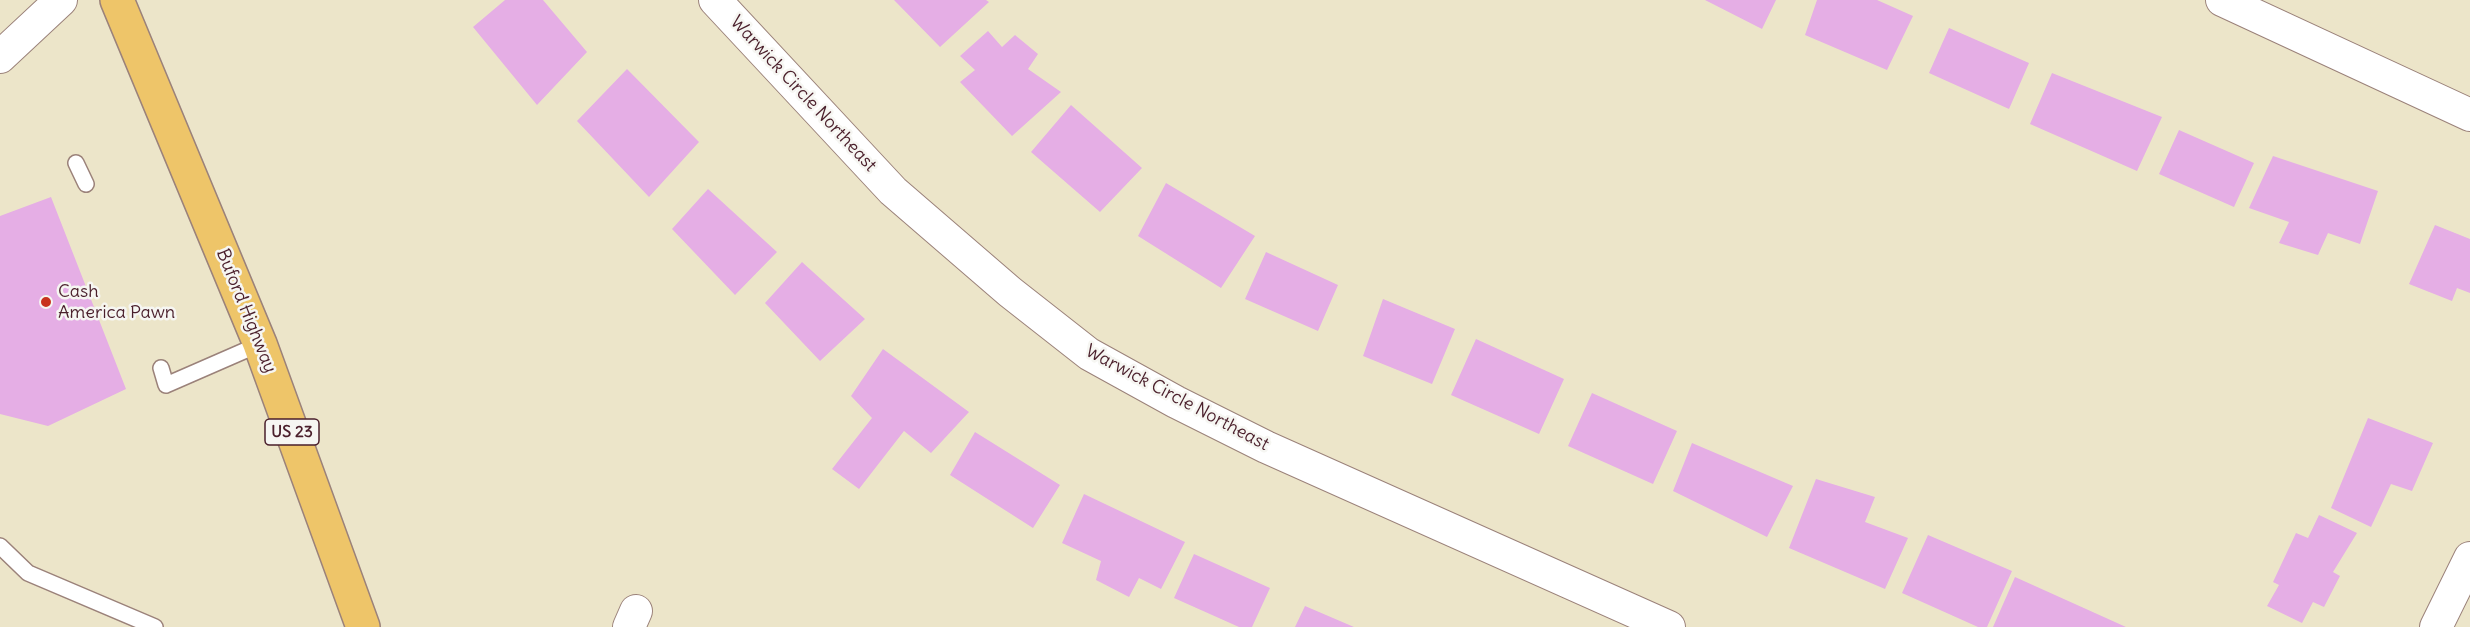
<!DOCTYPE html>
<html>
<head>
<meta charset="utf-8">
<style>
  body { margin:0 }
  canvas { display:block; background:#ece5c9 }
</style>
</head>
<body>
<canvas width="2470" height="627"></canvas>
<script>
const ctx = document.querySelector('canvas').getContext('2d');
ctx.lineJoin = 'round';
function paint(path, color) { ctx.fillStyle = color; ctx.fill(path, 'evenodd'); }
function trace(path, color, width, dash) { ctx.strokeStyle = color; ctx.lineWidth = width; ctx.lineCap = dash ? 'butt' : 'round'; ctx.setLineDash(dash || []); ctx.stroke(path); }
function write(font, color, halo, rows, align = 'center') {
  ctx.font = font + ' Delius,sans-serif'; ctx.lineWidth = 5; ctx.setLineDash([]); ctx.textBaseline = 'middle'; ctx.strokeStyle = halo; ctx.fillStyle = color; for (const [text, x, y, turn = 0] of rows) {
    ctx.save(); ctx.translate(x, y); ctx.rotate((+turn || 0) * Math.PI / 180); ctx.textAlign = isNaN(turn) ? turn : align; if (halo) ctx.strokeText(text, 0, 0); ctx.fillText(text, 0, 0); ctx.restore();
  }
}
paint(new Path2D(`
  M 505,0 L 543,0 L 587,52 L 537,105 L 473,27 Z
  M 894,0 L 986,0 L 989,2 L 940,47 Z
  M 1705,0 L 1776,0 L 1762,29 Z
  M 1817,0 L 1877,0 L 1913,16 L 1887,70 L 1805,35 Z
  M 1949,28 L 2029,63 L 2009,109 L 1929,73 Z
  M 988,31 L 1002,47 L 1015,35 L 1038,54 L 1028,69 L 1061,92 L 1012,136 L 960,82 L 975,70 L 960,56 Z
  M 627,69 L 699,142 L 649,197 L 577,121 Z
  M 2052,73 L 2162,117 L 2137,171 L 2030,124 Z
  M 1071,105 L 1142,168 L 1100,212 L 1031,152 Z
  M 2179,130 L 2254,163 L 2234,207 L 2159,174 Z
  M 2273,156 L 2378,191 L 2360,244 L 2328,233 L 2318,255 L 2279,243 L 2289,222 L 2249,208 Z
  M 1166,183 L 1255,236 L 1221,288 L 1138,236 Z
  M 708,189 L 777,252 L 735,295 L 672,229 Z
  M 51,197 L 126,389 L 48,426 L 0,414 L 0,216 Z
  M 2435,225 L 2470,239 L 2470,293 L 2457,288 L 2452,301 L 2409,284 Z
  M 1266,252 L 1338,285 L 1318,331 L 1245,299 Z
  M 802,262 L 865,319 L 820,361 L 765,303 Z
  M 1383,299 L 1455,329 L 1432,384 L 1363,356 Z
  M 1476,339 L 1564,379 L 1539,434 L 1451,395 Z
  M 883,349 L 969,412 L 931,453 L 904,431 L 859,489 L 832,469 L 872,418 L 851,396 Z
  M 1592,393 L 1677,431 L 1653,484 L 1568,446 Z
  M 2368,418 L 2433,443 L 2412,491 L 2391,484 L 2371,527 L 2331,508 Z
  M 975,432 L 1060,485 L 1033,528 L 950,475 Z
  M 1692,443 L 1793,486 L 1767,537 L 1673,491 Z
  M 1816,479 L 1875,497 L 1865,522 L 1908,538 L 1885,589 L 1789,548 Z
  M 1084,494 L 1185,542 L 1161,589 L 1139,578 L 1129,597 L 1096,580 L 1101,561 L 1062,543 Z
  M 2319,515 L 2357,533 L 2333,572 L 2340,576 L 2324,607 L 2313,602 L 2302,623 L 2267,606 L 2279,585 L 2273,582 L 2296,533 L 2308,538 Z
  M 1928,535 L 2012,571 L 1987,627 L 1978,627 L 1902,593 Z
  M 1194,554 L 1270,588 L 1252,627 L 1239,627 L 1174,598 Z
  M 2015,577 L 2126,627 L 1993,627 Z
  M 1305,606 L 1354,627 L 1295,627 Z`), '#e5aee5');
const service = new Path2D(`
  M 76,163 L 86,184
  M 161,368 L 166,385 L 260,344
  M 0,546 L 28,573 L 155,627`);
const minor = new Path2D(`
  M 715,0 L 893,191 L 1010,292 L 1089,354 L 1176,402 L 1266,447 L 1669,627
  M 2222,0 L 2470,115
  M 0,57 L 61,0
  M 629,627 L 636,611
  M 2436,627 L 2470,558`);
const primary = new Path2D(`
  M 117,0 L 260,344 L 363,627`);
trace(service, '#9b827a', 18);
trace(minor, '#9b827a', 34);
trace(primary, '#9b827a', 36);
trace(service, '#fff', 15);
trace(minor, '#fff', 32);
trace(primary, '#eec569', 33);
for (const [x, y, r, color] of [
  [46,302,6,"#c8321e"]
]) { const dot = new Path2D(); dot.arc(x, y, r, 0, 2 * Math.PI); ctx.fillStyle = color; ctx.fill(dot); trace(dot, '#f6f6f2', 2); }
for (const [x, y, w] of [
  [292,432,54]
]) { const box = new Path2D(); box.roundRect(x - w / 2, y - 13, w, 26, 4.5); ctx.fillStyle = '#f6f6f2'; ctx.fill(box); trace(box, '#4a1f2b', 1.5); }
write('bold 16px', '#4a1f2b', null, [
  ["US 23",292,432]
]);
write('18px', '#4a1f2b', '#f6f6f2', [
  ["Warwick Circle Northeast",803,94,47],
  ["Buford Highway",246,311,68],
  ["Warwick Circle Northeast",1177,398,28]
]);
write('18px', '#4a1f2b', '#f6f6f2', [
  ["Cash",58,292],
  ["America Pawn",58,313]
], 'left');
</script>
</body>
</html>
